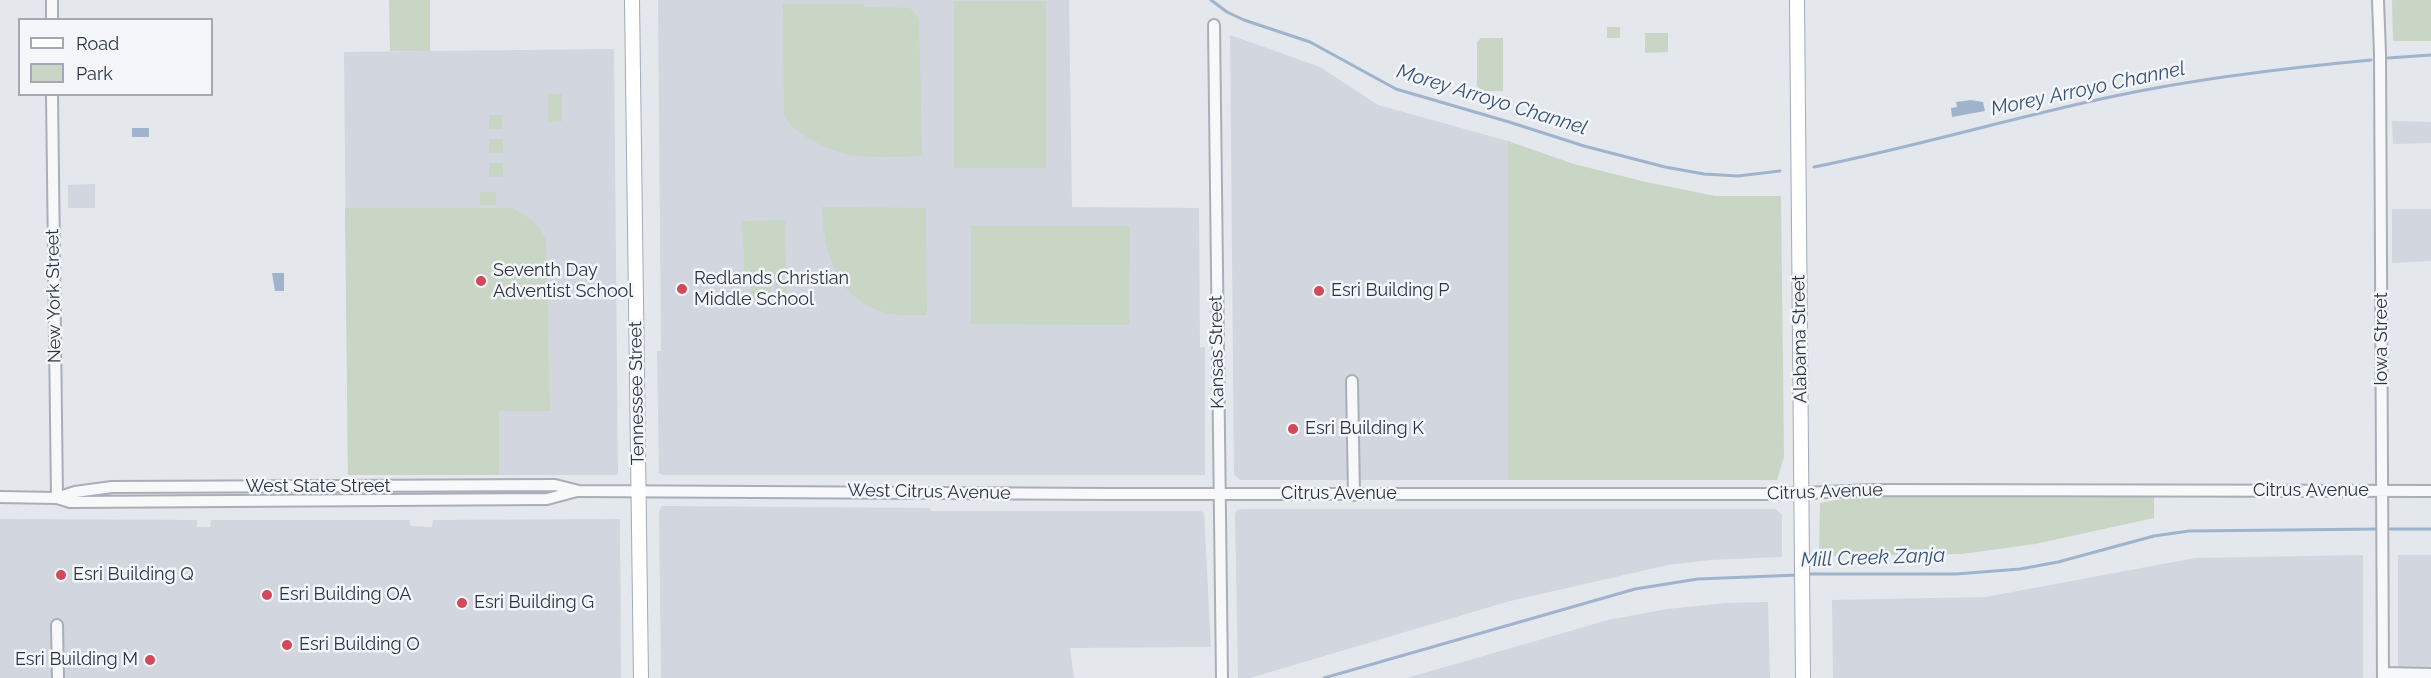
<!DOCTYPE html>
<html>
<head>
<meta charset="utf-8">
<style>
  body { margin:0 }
  #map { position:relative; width:2431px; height:678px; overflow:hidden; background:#e4e7ec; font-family:Raleway,sans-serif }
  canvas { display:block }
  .legend { position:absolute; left:18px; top:18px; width:195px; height:78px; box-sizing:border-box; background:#f4f6f9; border:2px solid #a4a8b1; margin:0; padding:8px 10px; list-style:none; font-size:18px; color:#2b3445 }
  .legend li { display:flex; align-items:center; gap:12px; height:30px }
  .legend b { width:30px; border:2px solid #a4a8b1 }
</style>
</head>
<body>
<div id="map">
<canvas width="2431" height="678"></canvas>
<ul class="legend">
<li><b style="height:8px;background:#fff"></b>Road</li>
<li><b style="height:16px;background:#c9d6c5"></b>Park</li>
</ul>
</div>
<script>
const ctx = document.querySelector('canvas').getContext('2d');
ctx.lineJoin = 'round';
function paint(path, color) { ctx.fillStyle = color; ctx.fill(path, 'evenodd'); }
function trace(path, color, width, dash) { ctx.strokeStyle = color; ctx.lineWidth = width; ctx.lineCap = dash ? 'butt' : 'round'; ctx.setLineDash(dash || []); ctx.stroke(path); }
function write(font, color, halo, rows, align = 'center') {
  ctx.font = font + ' Raleway,sans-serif'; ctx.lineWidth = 5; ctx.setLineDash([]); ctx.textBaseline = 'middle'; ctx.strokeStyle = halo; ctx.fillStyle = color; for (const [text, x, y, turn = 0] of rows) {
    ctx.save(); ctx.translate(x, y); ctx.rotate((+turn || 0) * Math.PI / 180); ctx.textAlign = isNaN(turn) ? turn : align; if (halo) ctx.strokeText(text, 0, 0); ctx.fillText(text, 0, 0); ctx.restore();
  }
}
paint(new Path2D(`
  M 658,0 L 1069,0 L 1072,207 L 1199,208 L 1200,347 L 1205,347 L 1205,475 L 663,475 L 659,473 L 657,351 L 661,351 Z
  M 1230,35 L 1320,67 L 1378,105 L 1508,141 L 1508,480 L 1240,480 L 1234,475 Z
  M 614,49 L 618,474 L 615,475 L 348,475 L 344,52 Z
  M 2392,121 L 2431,122 L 2431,143 L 2393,144 Z
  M 95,184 L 95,208 L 68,208 L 68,185 Z
  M 2392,209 L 2431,209 L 2431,261 L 2392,263 Z
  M 662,506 L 930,508 L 931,511 L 1200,511 L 1204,513 L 1211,647 L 1070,648 L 1074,678 L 661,678 L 659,511 Z
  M 1242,509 L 1776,509 L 1782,515 L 1782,557 L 1710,560 L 1668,565 L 1510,601 L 1250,678 L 1238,678 L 1235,514 L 1237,510 Z
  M 0,519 L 197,520 L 197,527 L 210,527 L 211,520 L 410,520 L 410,526 L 432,527 L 433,520 L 620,519 L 621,678 L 0,678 Z
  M 2363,555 L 2363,678 L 1833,678 L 1832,600 L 1986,597 L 2195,558 Z
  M 2398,555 L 2431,555 L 2431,678 L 2398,678 Z
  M 1768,602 L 1770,678 L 1407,678 L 1608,620 L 1667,609 L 1726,603 Z`), '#d2d6de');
paint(new Path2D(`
  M 389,0 L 430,0 L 430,51 L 390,51 Z
  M 2392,0 L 2431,0 L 2431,41 L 2393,41 Z
  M 954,1 L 1046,1 L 1046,168 L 954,168 Z
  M 783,4 L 864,4 L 865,7 L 910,8 L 919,18 L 922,156 C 875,157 847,162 805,136 C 796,130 787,124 784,113 Z
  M 1607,27 L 1620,27 L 1620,38 L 1607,38 Z
  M 1645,33 L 1668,33 L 1668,52 L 1645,53 Z
  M 1481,38 L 1503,38 L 1503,91 L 1482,91 L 1477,86 L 1477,42 Z
  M 548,94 L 562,94 L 562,121 L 548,122 Z
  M 489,115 L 502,115 L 502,129 L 489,129 Z
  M 489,139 L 503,139 L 503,153 L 489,153 Z
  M 1508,141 L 1574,164 L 1646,182 L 1715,196 L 1781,196 L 1784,457 L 1777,480 L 1508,480 Z
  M 489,163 L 503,163 L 503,177 L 489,177 Z
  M 480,192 L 496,192 L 496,205 L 480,205 Z
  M 822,207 L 926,208 L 927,315 C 915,315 903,316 891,314 C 838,303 823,254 822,207 Z
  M 345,208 L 512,208 C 528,216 539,223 546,240 L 550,411 L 499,411 L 499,475 L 348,475 Z
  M 785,220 L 786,276 L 744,278 L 744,251 L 741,221 Z
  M 971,226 L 1130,226 L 1129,325 L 971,324 Z
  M 771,279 L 771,299 L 751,299 L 750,280 Z
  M 775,279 L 786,279 L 787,295 L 775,295 Z
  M 1872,494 L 2154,497 L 2154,518 L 2035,544 L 1962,554 L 1819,556 L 1820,503 Z`), '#c9d6c5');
paint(new Path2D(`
  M 1971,100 L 1983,102 L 1985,111 L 1952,117 L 1951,108 L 1957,107 L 1956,102 Z
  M 132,128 L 149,128 L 149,137 L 132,137 Z
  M 272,273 L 284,273 L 284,291 L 275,291 Z`), '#9fb4cc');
trace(new Path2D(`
  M 1211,0 L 1227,12 L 1244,20 L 1310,42 L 1396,89 L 1509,122 L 1584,146 L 1665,167 L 1704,174 L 1738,176 L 1780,171
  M 2388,58 L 2431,55
  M 1814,167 C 1915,147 2014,117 2115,96 C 2199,78 2285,68 2371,60
  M 2385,529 L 2431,529
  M 1805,574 L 1956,574 L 2020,569 L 2058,562 L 2154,536 L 2189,531 L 2379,529
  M 1324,678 L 1635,589 L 1698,579 L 1798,575`), '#9fb4cc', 3);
const minor = new Path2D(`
  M 52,0 L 52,20
  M 2378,0 L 2380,54 L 2383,678
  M 1214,25 L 1222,678
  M 52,94 L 57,498
  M 1352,381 L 1354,495
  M 0,497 L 57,498 L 75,492 L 112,487 L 555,485 L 579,491 L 1109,494 L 1781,494 L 1873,490 L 2431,491
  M 57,498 L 70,502 L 547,499 L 577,491
  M 57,625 L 58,678
  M 2383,673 L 2431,674`);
const major = new Path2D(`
  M 632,0 L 641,678
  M 1797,0 L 1803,678`);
trace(minor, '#a9aeb7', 14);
trace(major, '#a3abb8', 16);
trace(minor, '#f7f8fa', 10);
trace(major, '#fff', 14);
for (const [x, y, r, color] of [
  [481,281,6,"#d1495b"],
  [682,289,6,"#d1495b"],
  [1319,291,6,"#d1495b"],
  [1293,429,6,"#d1495b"],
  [61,575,6,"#d1495b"],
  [267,595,6,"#d1495b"],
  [462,603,6,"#d1495b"],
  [287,645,6,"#d1495b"],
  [150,660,6,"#d1495b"]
]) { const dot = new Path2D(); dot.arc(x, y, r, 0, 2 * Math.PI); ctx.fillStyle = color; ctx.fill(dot); trace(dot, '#f4f6f9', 2); }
write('18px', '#2b3445', '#f4f6f9', [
  ["Seventh Day",493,271],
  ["Adventist School",493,292],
  ["Redlands Christian",694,279],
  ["Middle School",694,300],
  ["Esri Building P",1331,291],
  ["Esri Building K",1305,429],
  ["Esri Building Q",73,575],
  ["Esri Building OA",279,595],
  ["Esri Building G",474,603],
  ["Esri Building O",299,645],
  ["Esri Building M",138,660,"right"]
], 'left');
write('18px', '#2b3445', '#f4f6f9', [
  ["New York Street",54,296,-91],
  ["Alabama Street",1800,339,-91],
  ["Iowa Street",2382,339,-90],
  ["Kansas Street",1217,352,-91],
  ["Tennessee Street",637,393,-91],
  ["West State Street",318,487],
  ["Citrus Avenue",2311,491],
  ["West Citrus Avenue",929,492,1],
  ["Citrus Avenue",1825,492,-2],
  ["Citrus Avenue",1339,494]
]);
write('italic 20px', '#34527a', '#f4f6f9', [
  ["Morey Arroyo Channel",2088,89,-12],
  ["Morey Arroyo Channel",1492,100,17],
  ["Mill Creek Zanja",1873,558,-2]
]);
</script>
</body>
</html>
